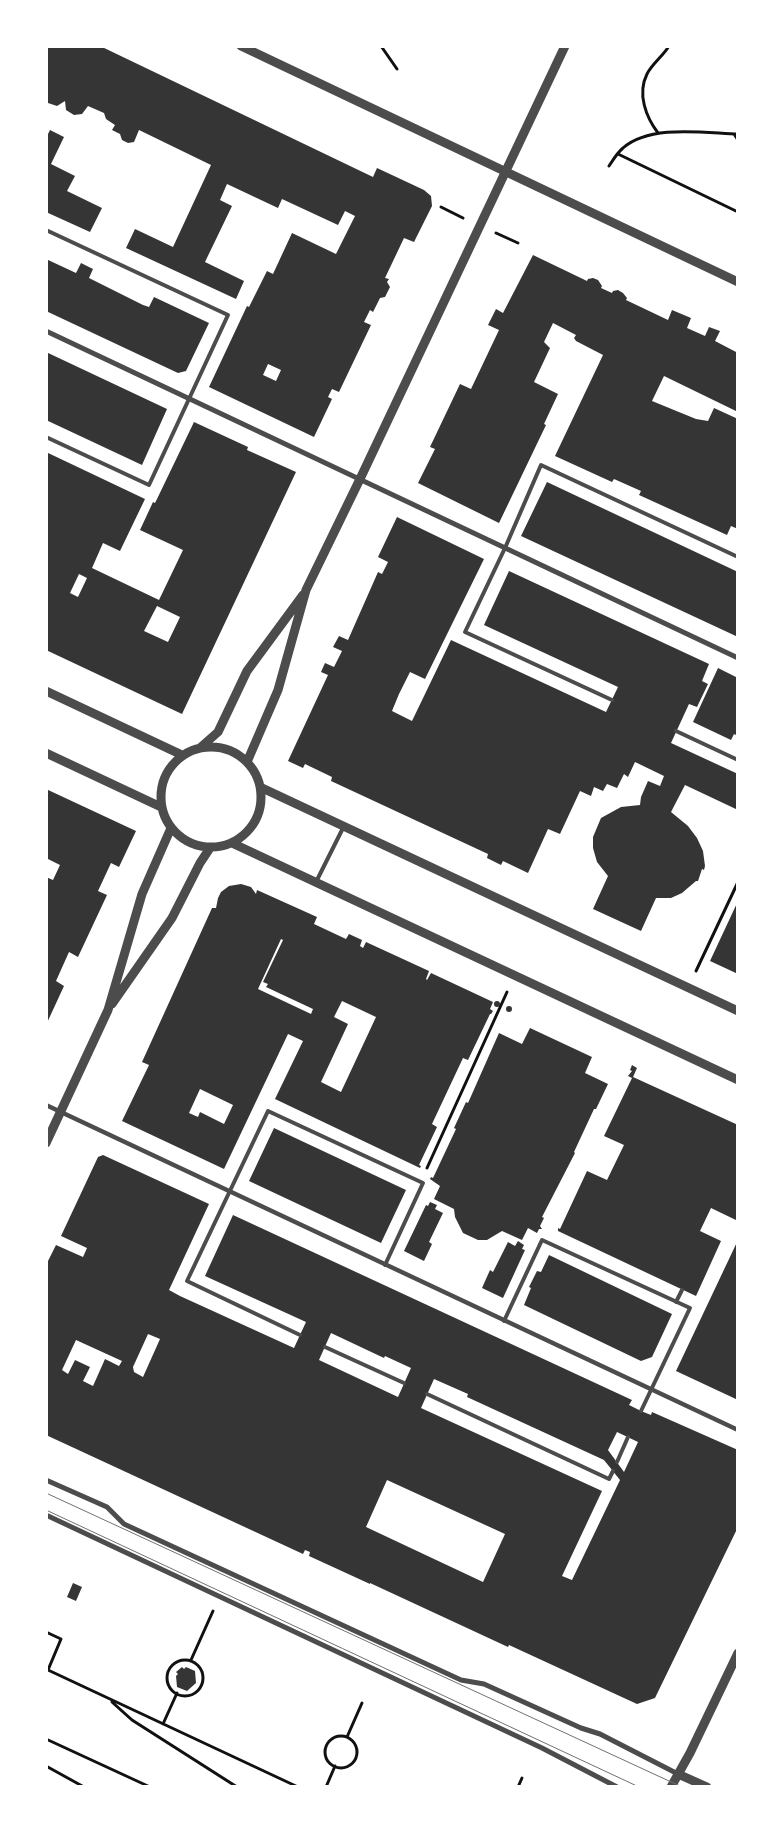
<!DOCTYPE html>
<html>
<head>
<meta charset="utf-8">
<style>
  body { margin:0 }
  #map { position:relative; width:784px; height:1833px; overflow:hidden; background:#fff; font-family:Cabin,sans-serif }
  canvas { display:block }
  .frame { position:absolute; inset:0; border:48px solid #fff; pointer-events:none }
</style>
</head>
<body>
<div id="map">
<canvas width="784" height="1833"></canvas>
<div class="frame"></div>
</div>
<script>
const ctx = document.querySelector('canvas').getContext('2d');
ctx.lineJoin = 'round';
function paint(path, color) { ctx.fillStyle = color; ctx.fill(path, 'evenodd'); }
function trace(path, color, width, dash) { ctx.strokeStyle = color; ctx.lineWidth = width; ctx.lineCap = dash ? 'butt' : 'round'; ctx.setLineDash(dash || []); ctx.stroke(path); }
paint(new Path2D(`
  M 46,46 L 100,46 L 373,177 L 377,168 L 424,190 L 431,196 L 432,206 L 414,242 L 404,238 L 385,278 L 389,279 L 387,282 L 390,287 L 385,297 L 380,298 L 373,312 L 370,310 L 364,322 L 371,325 L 339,392 L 332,389 L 328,397 L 332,399 L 314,437 L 209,387 L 247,306 L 249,307 L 267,271 L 273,274 L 292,233 L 336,254 L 355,216 L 345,211 L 338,225 L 282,199 L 278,208 L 227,184 L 220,200 L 232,206 L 205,262 L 244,281 L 236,299 L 126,248 L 135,229 L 173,247 L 211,165 L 139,130 L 134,142 L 128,143 L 122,140 L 120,134 L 112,130 L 115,125 L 106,119 L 104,113 L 88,106 L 82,114 L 74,115 L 66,110 L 65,101 L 57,106 L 48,103 L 46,101 ZM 268,364 L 281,370 L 276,381 L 263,375 Z
  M 50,130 L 64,137 L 51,164 L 75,176 L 67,191 L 102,208 L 90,232 L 46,212 L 46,138 Z
  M 533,255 L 587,281 L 588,279 L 593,278 L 598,280 L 602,286 L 601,288 L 612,293 L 613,291 L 618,290 L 623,293 L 627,298 L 626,300 L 668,320 L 672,310 L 691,318 L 687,328 L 705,336 L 709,327 L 720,331 L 715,341 L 738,353 L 738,412 L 664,376 L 652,401 L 696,419 L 708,421 L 714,408 L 738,419 L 738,529 L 731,526 L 727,535 L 639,495 L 641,491 L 614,479 L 612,482 L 555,456 L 603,355 L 576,341 L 574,338 L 576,335 L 553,323 L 544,342 L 550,348 L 534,382 L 558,394 L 544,424 L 546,425 L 499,523 L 418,483 L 435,449 L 430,447 L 460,384 L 471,389 L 499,330 L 488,325 L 496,309 L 503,313 Z
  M 46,259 L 76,273 L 81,263 L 93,269 L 89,278 L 143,305 L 149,307 L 154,297 L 209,323 L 186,371 L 178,373 L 46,311 Z
  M 46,352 L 167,409 L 142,465 L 46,420 Z
  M 194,422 L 248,447 L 247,450 L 296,472 L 182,714 L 46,650 L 46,452 L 145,499 L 120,551 L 103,543 L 92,568 L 159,600 L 183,550 L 140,530 L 153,502 L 155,503 L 157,499 ZM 79,574 L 87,578 L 78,597 L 70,593 ZM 157,606 L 180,617 L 168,642 L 144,631 Z
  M 547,482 L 738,572 L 738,637 L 521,536 Z
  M 397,517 L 484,559 L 425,679 L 410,672 L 399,694 L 392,711 L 412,721 L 451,640 L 606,712 L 618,687 L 484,625 L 509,571 L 709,664 L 702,681 L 708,684 L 697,707 L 689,704 L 671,743 L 738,774 L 738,810 L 685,785 L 671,812 L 688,826 L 697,838 L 703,851 L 705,866 L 704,870 L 702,869 L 698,881 L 696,881 L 682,893 L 671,898 L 656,898 L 641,931 L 593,909 L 608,876 L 597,862 L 593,848 L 593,837 L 601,818 L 621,807 L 640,805 L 641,797 L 648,781 L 660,786 L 664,776 L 635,762 L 628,777 L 624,774 L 617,788 L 607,784 L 603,791 L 594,787 L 591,796 L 580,791 L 560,834 L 548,829 L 528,873 L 503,861 L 501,865 L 487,858 L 488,854 L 331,781 L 332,777 L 305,764 L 303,768 L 288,761 L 328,675 L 321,672 L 325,663 L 334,667 L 342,651 L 333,647 L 339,636 L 348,640 L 378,572 L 382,574 L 388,562 L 378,557 Z
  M 718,668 L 738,678 L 738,730 L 736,735 L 734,734 L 731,740 L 693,722 Z
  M 46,789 L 136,831 L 119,867 L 111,863 L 98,891 L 107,895 L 78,957 L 69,952 L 56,981 L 64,986 L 46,1025 L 46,877 L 53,880 L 60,865 L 46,858 Z
  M 241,884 L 251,887 L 256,894 L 257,890 L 317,917 L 314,924 L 346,939 L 349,934 L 362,940 L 360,946 L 363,948 L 366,942 L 429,971 L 426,979 L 427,980 L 431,973 L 493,1002 L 490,1009 L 493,1011 L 491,1014 L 490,1014 L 468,1060 L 463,1058 L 432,1124 L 437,1127 L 419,1165 L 421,1166 L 420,1168 L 275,1099 L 303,1041 L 288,1034 L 224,1169 L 122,1121 L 149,1065 L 142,1062 L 212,908 L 216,908 L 218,898 L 221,892 L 229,886 ZM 281,939 L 283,940 L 263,982 L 268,984 L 266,987 L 313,1009 L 311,1014 L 258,989 ZM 342,1001 L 376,1017 L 341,1092 L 321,1082 L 348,1024 L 334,1017 ZM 200,1089 L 233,1105 L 224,1124 L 200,1112 L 198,1117 L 189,1113 Z
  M 738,901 L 738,974 L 710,961 Z
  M494 1004a3 3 0 1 1 6 0a3 3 0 1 1-6 0Z
  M506 1009a3 3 0 1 1 6 0a3 3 0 1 1-6 0Z
  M 530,1028 L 592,1057 L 585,1073 L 608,1084 L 596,1109 L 594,1109 L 574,1152 L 575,1153 L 542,1217 L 544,1218 L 540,1226 L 542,1229 L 539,1229 L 537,1233 L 528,1228 L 522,1240 L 502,1231 L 487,1240 L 478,1240 L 463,1233 L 455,1217 L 454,1209 L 434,1199 L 440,1186 L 430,1179 L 431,1177 L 433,1178 L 456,1129 L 454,1128 L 466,1102 L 468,1103 L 499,1033 L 522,1044 Z
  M 632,1065 L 637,1068 L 633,1077 L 738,1125 L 738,1221 L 711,1208 L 700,1231 L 721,1241 L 696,1296 L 558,1231 L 558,1228 L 560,1229 L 587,1171 L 607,1180 L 624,1145 L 604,1136 L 632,1078 L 628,1076 L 632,1071 L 630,1070 Z
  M 274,1128 L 406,1190 L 381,1243 L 249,1181 Z
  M 103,1155 L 209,1204 L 169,1290 L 180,1296 L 294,1348 L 306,1322 L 205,1276 L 233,1215 L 632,1400 L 629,1405 L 641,1411 L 651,1415 L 652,1412 L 738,1450 L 738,1527 L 655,1698 L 637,1704 L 509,1645 L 508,1647 L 370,1583 L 370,1584 L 309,1556 L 310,1552 L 305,1550 L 303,1554 L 46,1435 L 46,1265 L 56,1245 L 83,1257 L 87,1248 L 61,1236 L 98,1157 ZM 331,1333 L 384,1358 L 385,1356 L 411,1368 L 398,1397 L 319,1360 ZM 148,1334 L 160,1339 L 143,1377 L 134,1372 L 133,1367 ZM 76,1340 L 122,1361 L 119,1366 L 105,1359 L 93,1386 L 83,1381 L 90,1367 L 75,1360 L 68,1374 L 62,1370 ZM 434,1379 L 468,1394 L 467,1397 L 604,1460 L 620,1480 L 572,1580 L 562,1576 L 602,1491 L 421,1408 ZM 617,1432 L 638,1442 L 624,1472 L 608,1450 ZM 387,1480 L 505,1534 L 483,1582 L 366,1527 Z
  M 430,1202 L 437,1205 L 435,1209 L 443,1213 L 429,1242 L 432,1244 L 424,1261 L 404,1251 L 426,1205 L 428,1206 Z
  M 738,1240 L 738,1400 L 676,1371 Z
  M 518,1241 L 524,1245 L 522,1249 L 525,1250 L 503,1298 L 482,1288 L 490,1270 L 493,1272 L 508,1242 L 515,1246 Z
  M 549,1255 L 672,1314 L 652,1357 L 641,1361 L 524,1305 L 531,1288 L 529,1287 L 537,1271 L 541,1272 Z
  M 73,1583 L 82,1587 L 76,1601 L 67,1597 Z
  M 182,1667 L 184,1669 L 186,1667 L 195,1671 L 196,1683 L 187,1691 L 177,1687 L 176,1676 L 178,1674 L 176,1672 Z`), '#353535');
trace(new Path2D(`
  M 381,46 L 397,69
  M 658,133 C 646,117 637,94 647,74 C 652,64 663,56 669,46
  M 734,134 L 738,140
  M 618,154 L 738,212
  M 609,166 C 613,160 617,153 623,148 C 650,124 705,133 738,134
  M 441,207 L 463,218
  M 496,233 L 518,243
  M 696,971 L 738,882
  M 427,1168 L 507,992
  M 46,1632 L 61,1639 L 48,1670 L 298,1787
  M 191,1660 L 213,1611
  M167 1678a18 18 0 1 1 36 0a18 18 0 1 1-36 0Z
  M 112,1702 L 132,1720 L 237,1787
  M 163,1724 L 177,1693
  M325 1752a16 16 0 1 1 32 0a16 16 0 1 1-32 0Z
  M 347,1737 L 362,1703
  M 46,1739 L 150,1787
  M 46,1766 L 84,1787
  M 326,1787 L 335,1766
  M 518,1787 L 522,1778`), '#111', 3);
trace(new Path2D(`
  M 46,230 L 228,315 L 149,485 L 46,437
  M 612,700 L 465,632 L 505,548 L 541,465 L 738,557
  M 676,731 L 738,760
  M 316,882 L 344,826
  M 676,1302 L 682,1290
  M 504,1321 L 542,1240 L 690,1308 L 641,1411
  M 300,1335 L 187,1281 L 268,1111 L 423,1183 L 385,1265
  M 325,1347 L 404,1383
  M 427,1394 L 609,1479 L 613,1471
  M 617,1462 L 628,1437`), '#4c4c4c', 4);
trace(new Path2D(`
  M 46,1105 L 738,1430`), '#4c4c4c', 4.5);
trace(new Path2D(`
  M 46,331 L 738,658
  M 46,1480 L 107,1507 L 124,1524 L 461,1680 L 484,1684 L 581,1728 L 600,1734 L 678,1774
  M 46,1515 L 542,1748 L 617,1787`), '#4c4c4c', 5);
trace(new Path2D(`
  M 241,46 L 738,282
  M 46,691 L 182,755
  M161 797a50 50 0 1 1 100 0a50 50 0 1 1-100 0Z
  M 201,747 L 218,732 L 247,671 L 303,595
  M 46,753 L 161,807
  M 247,762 L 278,690 L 306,590 L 360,479 L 565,46
  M 260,787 L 738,1011
  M 232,843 L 738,1080
  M 112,1004 L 172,918 L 200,863 L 210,848
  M 46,1143 L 108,1010 L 142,894 L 171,828
  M 678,1774 L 707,1787
  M 671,1787 L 690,1753 L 738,1653`), '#4c4c4c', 9);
trace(new Path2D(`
  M 46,1493 L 682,1787
  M 46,1510 L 639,1787`), '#707070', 1);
</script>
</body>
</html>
